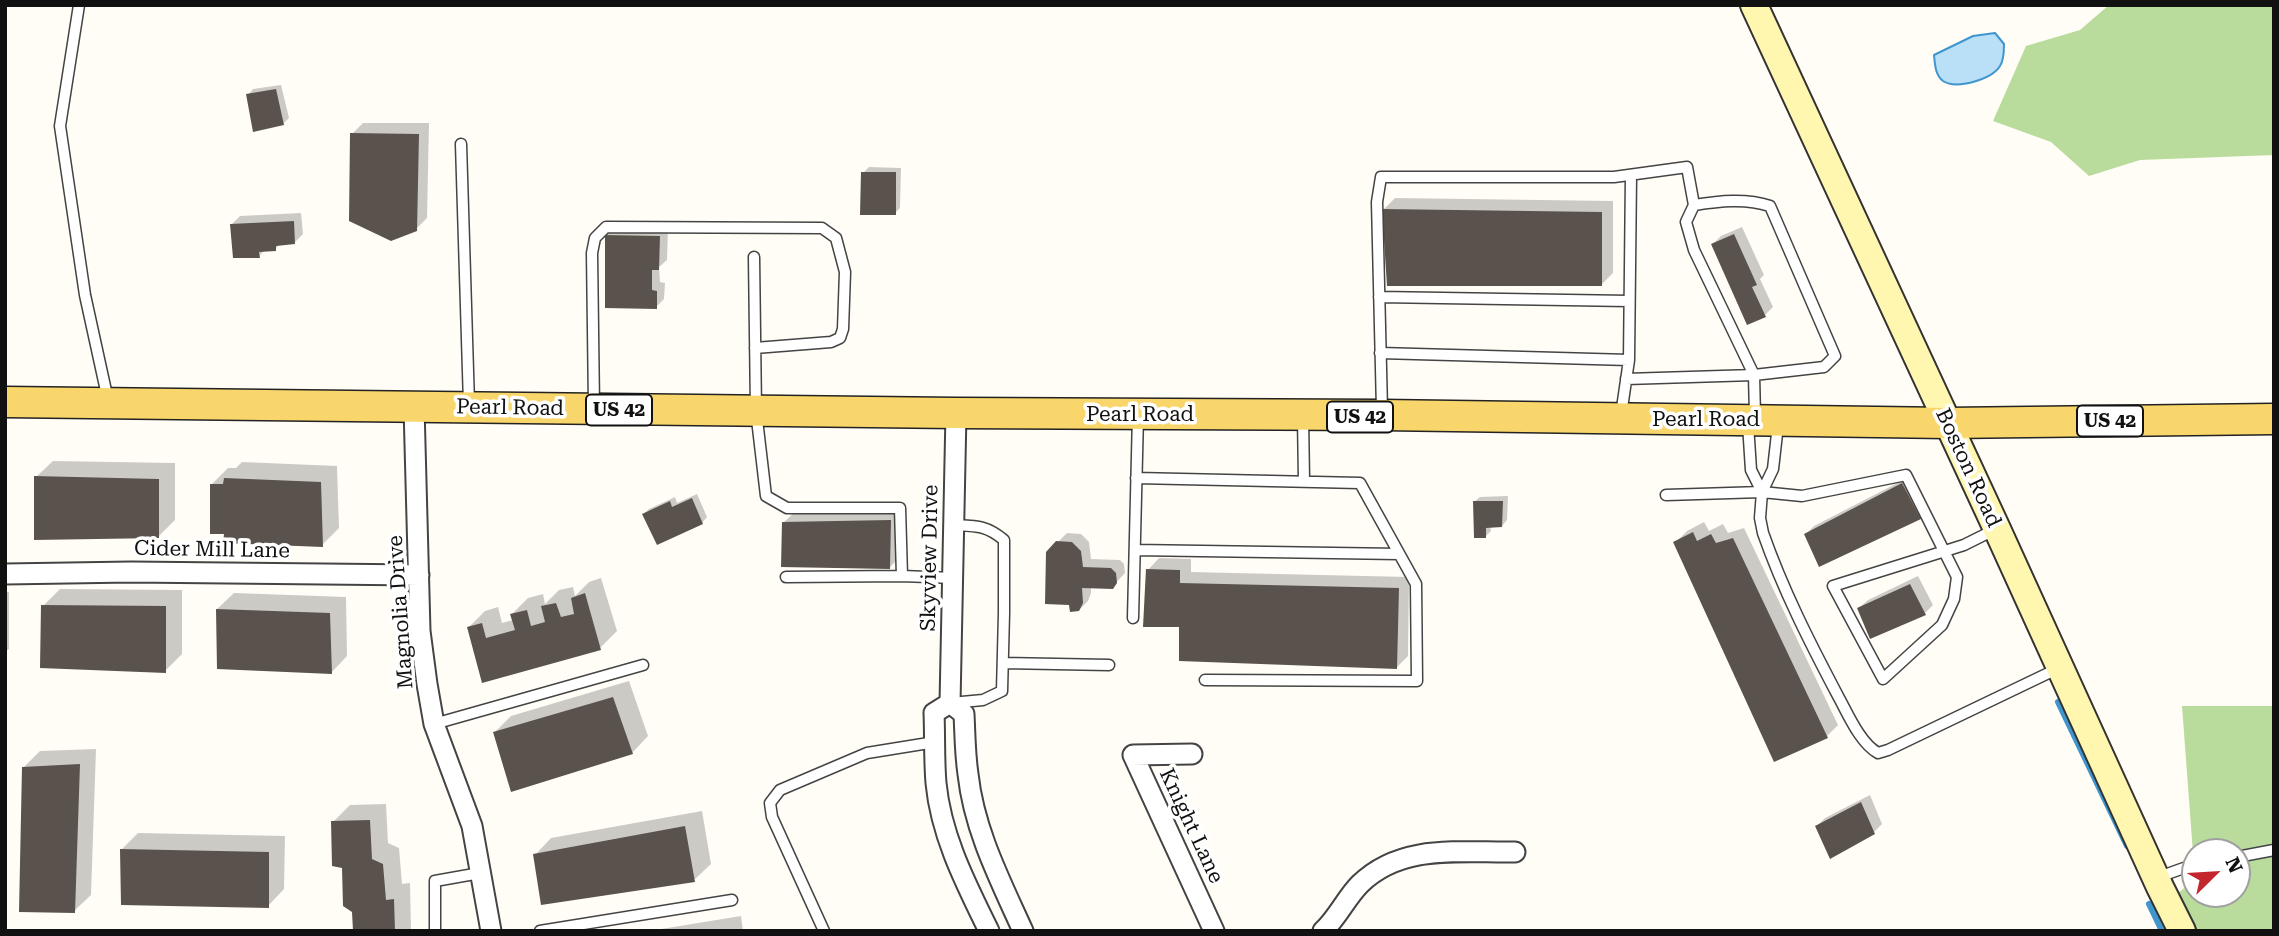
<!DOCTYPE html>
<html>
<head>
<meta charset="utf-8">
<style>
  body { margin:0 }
  #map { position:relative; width:2279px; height:936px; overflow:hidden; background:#fffdf5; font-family:"Roboto Serif",serif }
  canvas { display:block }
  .frame { position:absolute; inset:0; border:7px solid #111; pointer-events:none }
  .north { position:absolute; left:2181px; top:838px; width:70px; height:70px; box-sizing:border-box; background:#fff; border:2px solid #a0a0a0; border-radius:50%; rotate:66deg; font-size:19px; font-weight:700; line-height:28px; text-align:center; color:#111 }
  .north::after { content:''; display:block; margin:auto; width:24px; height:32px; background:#c4262e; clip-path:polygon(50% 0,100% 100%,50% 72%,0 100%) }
</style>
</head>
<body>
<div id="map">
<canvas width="2279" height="936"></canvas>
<div class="frame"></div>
<div class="north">N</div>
</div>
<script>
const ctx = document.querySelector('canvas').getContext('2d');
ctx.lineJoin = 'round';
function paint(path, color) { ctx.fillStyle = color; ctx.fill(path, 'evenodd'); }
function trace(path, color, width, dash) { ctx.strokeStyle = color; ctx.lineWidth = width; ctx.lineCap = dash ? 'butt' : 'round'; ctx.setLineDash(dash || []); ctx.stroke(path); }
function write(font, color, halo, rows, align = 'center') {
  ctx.font = font + ' "Roboto Serif",serif'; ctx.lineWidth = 7; ctx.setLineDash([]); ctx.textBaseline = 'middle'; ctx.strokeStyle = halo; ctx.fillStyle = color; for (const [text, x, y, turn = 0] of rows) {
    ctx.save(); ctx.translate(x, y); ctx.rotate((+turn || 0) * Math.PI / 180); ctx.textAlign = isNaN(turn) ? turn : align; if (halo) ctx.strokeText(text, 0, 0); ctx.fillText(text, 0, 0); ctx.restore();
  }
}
paint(new Path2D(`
  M 2109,5 L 2274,5 L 2274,155 L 2140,160 L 2089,176 L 2051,142 L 1993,121 L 2026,46 L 2080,30 Z
  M 2182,706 L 2274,706 L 2274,931 L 2196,931 L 2178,893 L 2195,880 ZM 2195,852 L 2237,852 L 2237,894 L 2195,894 Z`), '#b9dc9c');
const water = new Path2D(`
  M 1995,33 L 2004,44 C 2004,50 2004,60 2000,66 C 1992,79 1957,90 1943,81 C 1935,75 1935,64 1934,55 L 1973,36 Z`);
paint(water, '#b9e0f7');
trace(water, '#3f96cf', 2);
paint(new Path2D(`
  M 281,85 L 289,118 L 283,124 L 248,95 L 253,89 Z
  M 363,123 L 429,123 L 427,218 L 416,229 L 352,134 Z
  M 869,167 L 901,168 L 900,208 L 895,213 L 863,173 Z
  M 1395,198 L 1613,201 L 1613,273 L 1601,285 L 1383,210 Z
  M 301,213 L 303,234 L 294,243 L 280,244 L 275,249 L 265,250 L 259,256 L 231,225 L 240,216 Z
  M 615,227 L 668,228 L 667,260 L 659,267 L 660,282 L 665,283 L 664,299 L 656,307 L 606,235 Z
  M 1742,227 L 1764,275 L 1760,279 L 1773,307 L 1765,315 L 1713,244 L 1721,236 Z
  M 53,461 L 175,463 L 175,520 L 158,537 L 36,477 Z
  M 242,462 L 337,466 L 339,528 L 322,545 L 226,532 L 212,484 L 228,468 L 236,468 Z
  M 1911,476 L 1928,509 L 1920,517 L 1806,534 L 1814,526 Z
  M 697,494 L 707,517 L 702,523 L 644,514 L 649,509 L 675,497 L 677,503 Z
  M 1508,496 L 1507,520 L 1502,526 L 1490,526 L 1491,531 L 1485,537 L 1474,502 L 1480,497 Z
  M 902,509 L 901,556 L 890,567 L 784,522 L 796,511 Z
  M 1704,522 L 1709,531 L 1723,524 L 1728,533 L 1744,528 L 1838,725 L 1827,736 L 1675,543 L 1687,531 Z
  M 1067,533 L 1081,534 L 1089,542 L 1091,559 L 1120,560 L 1124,564 L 1125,573 L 1112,587 L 1091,586 L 1091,593 L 1088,601 L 1079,610 L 1048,552 Z
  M 1159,558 L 1191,559 L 1191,572 L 1409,577 L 1408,656 L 1397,667 L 1181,625 L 1148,570 Z
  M 1918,576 L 1933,605 L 1925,613 L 1859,608 L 1868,600 Z
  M 601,578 L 617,631 L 600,648 L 483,681 L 469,627 L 485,611 L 498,607 L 502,623 L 513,620 L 512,614 L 528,598 L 543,594 L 545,604 L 559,590 L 573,587 L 575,596 L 589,582 Z
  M 60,589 L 182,590 L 182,654 L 165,671 L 43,606 Z
  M 5,592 L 9,592 L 9,649 L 5,652 Z
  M 234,593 L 346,597 L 347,656 L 331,673 L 217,609 Z
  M 629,681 L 648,736 L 632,753 L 495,732 L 511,716 Z
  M 96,749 L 91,895 L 74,911 L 23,768 L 40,751 Z
  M 1870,795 L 1882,824 L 1874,832 L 1817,826 L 1825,818 Z
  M 386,804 L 388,843 L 399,848 L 402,884 L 410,883 L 411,931 L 355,931 L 354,911 L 333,822 L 350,805 Z
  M 702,811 L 711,864 L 694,880 L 535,855 L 551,838 Z
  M 138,833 L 285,836 L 284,889 L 268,906 L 122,849 Z
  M 741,916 L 743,931 L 649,931 Z`), '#0003');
trace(new Path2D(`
  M 2058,702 L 2127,846
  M 2149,904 L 2162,931`), '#3f96cf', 6);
paint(new Path2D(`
  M 276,89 L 284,125 L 253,132 L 246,94 Z
  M 350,133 L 419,134 L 417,231 L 391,241 L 349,221 Z
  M 861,172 L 896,172 L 896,215 L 860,215 Z
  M 1382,209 L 1602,212 L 1602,286 L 1387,286 Z
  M 294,221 L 295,244 L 276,246 L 276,251 L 259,252 L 260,258 L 233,258 L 230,224 Z
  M 1734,234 L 1757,285 L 1752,287 L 1766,317 L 1747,325 L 1711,244 Z
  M 605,235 L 660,236 L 659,270 L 652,270 L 652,290 L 657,291 L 657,309 L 605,308 Z
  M 34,476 L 159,479 L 159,538 L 34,540 Z
  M 224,478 L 321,482 L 323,547 L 223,543 L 224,534 L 210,534 L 210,484 L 223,484 Z
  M 1902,483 L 1921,519 L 1819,567 L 1804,534 Z
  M 692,498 L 703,524 L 657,545 L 642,514 L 670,501 L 672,507 Z
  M 1473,501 L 1503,501 L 1502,527 L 1486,528 L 1486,538 L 1474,538 Z
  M 891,520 L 890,569 L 781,567 L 782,522 Z
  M 1693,532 L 1697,541 L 1711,534 L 1716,543 L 1733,538 L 1828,738 L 1774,762 L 1673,542 Z
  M 1056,541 L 1072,542 L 1081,551 L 1083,567 L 1111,568 L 1116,573 L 1117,583 L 1113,589 L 1082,588 L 1083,603 L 1079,611 L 1070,612 L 1069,605 L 1045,604 L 1046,552 Z
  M 1146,569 L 1180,570 L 1180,583 L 1399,588 L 1397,669 L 1179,661 L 1179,627 L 1143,627 Z
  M 1910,584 L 1926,615 L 1870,639 L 1857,608 Z
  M 585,593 L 601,650 L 482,683 L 467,627 L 482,623 L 486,638 L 515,630 L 510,614 L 527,610 L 531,626 L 545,622 L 541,606 L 556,603 L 561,617 L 574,614 L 571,598 Z
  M 41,605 L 166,606 L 166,673 L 40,668 Z
  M 216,609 L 330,613 L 332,674 L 217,669 Z
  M 613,697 L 633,754 L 511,792 L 493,732 Z
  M 80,764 L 75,913 L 19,912 L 22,767 Z
  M 1861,802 L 1875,834 L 1830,859 L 1815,826 Z
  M 370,820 L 372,859 L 383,864 L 386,900 L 394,899 L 395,931 L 353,931 L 352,912 L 343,906 L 342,868 L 332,866 L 331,821 Z
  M 685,826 L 695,882 L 541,905 L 533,854 Z
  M 120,849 L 269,852 L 269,908 L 121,905 Z`), '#5a524d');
const lane = new Path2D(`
  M 79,5 L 60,126 L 85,295 L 108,400
  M 461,144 L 469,404
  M 1694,205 L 1686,222 L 1694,250 L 1754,375 L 1755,416
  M 754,257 L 756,411 L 766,496 L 787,508 L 900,508 L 902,576 L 953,578
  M 1379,297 L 1629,301
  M 1380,353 L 1629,360 L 1631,175
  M 594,407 L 592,253 L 595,238 L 606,227 L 822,228 L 836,238 L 845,272 L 843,329 L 840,338 L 831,342 L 755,348
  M 1382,410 L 1377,202 L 1381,177 L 1614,177 L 1687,167 L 1694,205 C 1719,201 1746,198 1770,206 L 1835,356 L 1824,367 L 1754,375 L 1626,379
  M 1621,415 L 1629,360
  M 1303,417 L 1304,481
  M 1748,424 L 1751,470 L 1762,492
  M 1778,425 L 1773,469 L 1762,492 L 1760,518 L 1763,533 C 1783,590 1810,643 1838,696 C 1848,714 1860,743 1878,753 L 1888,750 L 2059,668
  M 1136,478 L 1360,483 L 1416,584 L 1417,681 L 1205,680
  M 1666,495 L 1762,492 L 1802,496 L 1906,475 L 1957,577 L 1954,599 L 1942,625 L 1883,679 L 1833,586 L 1945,551 L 1964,545 L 1996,529
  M 1135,550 L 1399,554
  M 786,577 L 902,576
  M 1133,618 L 1138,415
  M 1003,663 L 1109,665
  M 951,703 L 983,700 L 1002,691 L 1004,613 L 1004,540 C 986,525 976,526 954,525
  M 434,724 L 643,665
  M 2237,857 L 2274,850
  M 2156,878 L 2195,864
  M 435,931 L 435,881 L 480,873
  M 540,931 L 732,900
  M 824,931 L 772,817 L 770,803 L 780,790 L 867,753 L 935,742`);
const street = new Path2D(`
  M 414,407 L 420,631 L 427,684 L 434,724 L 472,826 L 491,931
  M 5,574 L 131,572 L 419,575
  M 950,703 L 956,413
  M 1192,754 L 1133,755 L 1214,931
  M 989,931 C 966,884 941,836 936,783 C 934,760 935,736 934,713 L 950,703 L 964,714 C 965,734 965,754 968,774 C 974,830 1000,880 1023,931
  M 1323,931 C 1338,917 1346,898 1360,884 C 1402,843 1461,853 1515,852`);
const secondary = new Path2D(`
  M 1754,5 L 1997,529 L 2160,887 L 2182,931`);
const primary = new Path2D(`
  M 5,402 L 956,413 L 1382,415 L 1947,423 L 2274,419`);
trace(lane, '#444', 13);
trace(street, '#444', 23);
trace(secondary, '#333', 30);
trace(primary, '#222', 33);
trace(lane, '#fff', 10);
trace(street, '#fff', 19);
trace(secondary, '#fff6b0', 26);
trace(primary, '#f9d66b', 30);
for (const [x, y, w] of [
  [619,410,66],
  [1360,417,66],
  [2110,421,66]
]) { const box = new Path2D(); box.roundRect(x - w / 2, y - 15.5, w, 31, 5); ctx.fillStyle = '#fff'; ctx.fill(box); trace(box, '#111', 2); }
write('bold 19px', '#111', null, [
  ["US 42",619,410],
  ["US 42",1360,417],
  ["US 42",2110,421]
]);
write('21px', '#111', '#fff', [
  ["Pearl Road",510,408,1],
  ["Pearl Road",1140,415],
  ["Pearl Road",1706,420],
  ["Boston Road",1968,468,65],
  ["Cider Mill Lane",212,550,1],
  ["Skyview Drive",930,558,-89],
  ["Magnolia Drive",401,612,-94],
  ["Knight Lane",1191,826,65]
]);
</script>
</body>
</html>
